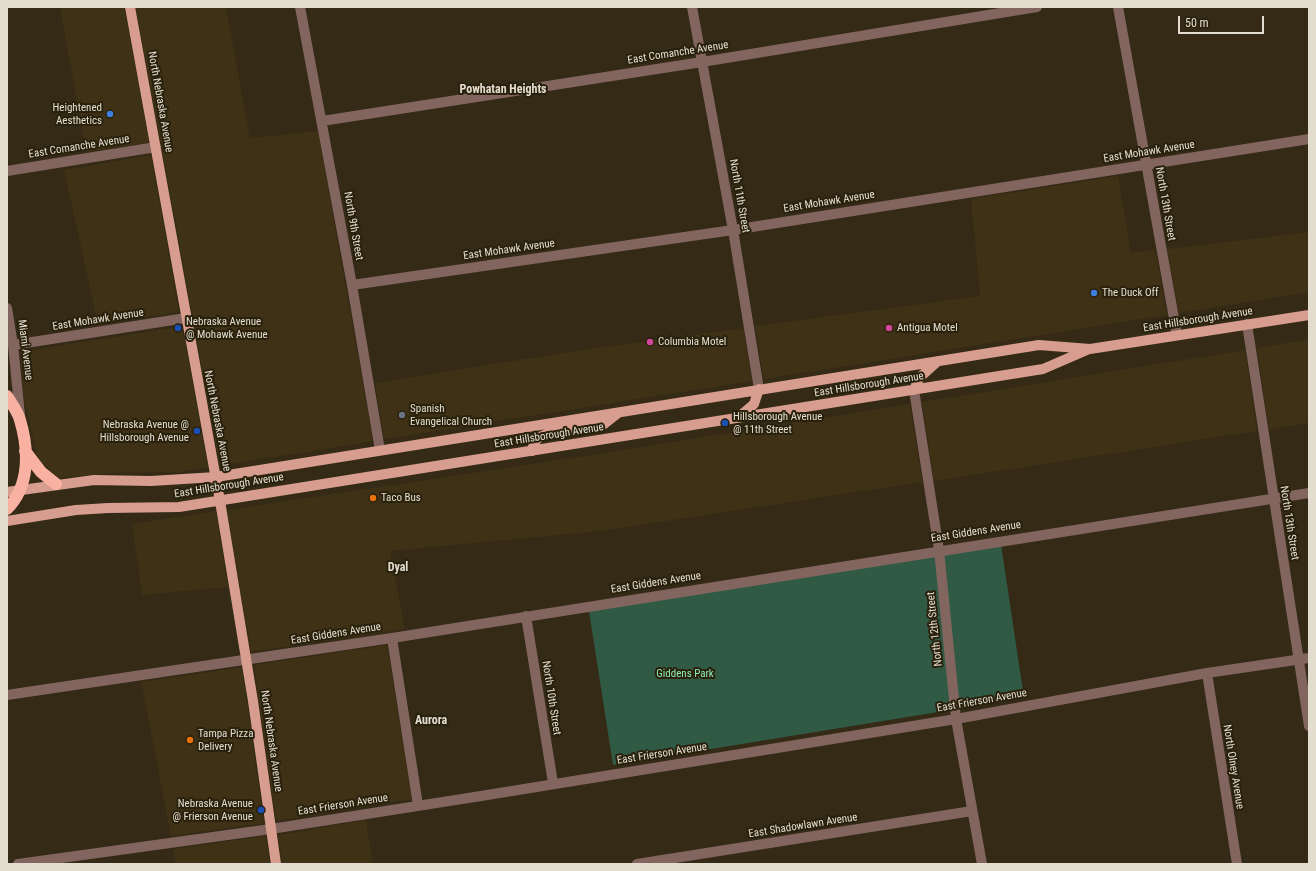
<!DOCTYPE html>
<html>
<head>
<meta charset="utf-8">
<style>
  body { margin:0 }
  #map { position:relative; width:1316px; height:871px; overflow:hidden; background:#342a16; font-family:"Roboto Condensed",sans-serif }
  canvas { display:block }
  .frame { position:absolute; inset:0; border:8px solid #e3ddd0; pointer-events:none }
  .scale { position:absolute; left:1178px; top:16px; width:86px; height:18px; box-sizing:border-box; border:2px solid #e3ddd0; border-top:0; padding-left:5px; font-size:12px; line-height:14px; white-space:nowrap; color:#e3ddd0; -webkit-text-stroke:3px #2a210c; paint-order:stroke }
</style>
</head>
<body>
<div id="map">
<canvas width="1316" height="871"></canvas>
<div class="frame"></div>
<div class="scale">50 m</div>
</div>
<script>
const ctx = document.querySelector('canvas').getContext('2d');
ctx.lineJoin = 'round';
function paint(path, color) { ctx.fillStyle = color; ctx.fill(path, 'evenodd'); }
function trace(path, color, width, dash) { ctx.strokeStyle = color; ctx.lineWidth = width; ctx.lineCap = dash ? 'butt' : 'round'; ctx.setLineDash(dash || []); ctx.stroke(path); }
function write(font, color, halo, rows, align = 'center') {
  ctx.font = font + ' "Roboto Condensed",sans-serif'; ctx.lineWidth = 4; ctx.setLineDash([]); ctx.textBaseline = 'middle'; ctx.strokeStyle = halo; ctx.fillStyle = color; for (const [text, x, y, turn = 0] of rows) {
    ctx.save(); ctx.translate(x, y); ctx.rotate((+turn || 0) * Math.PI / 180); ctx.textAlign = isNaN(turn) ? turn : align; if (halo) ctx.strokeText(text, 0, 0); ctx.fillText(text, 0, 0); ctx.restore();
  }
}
paint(new Path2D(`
  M 60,7 L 124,7 L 149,142 L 86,152 Z
  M 136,7 L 226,7 L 250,138 L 318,131 L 373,441 L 220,466 Z
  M 151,155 L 179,312 L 98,325 L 64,170 Z
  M 1118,176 L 1131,253 L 1155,250 L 1167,315 L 764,379 L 755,326 L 980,296 L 971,199 Z
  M 1309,232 L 1309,292 L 1179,313 L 1167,249 Z
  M 182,326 L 208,467 L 178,472 L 112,473 L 56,478 L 37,456 L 24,399 L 20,352 Z
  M 743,328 L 752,381 L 384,439 L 375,383 L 575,351 Z
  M 1309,339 L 1309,423 L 1269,430 L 1257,348 Z
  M 1245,350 L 1257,431 L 934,481 L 922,402 Z
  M 910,404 L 922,482 L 601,531 L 390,551 L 405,629 L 251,652 L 227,510 L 598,454 Z
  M 216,511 L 228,587 L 142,595 L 132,524 Z
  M 387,645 L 412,799 L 276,821 L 254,665 Z
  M 242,667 L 264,823 L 171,836 L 141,682 Z
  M 366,820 L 373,864 L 282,864 L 278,835 Z
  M 266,836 L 270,864 L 176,864 L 173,849 Z`), '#3e3115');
paint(new Path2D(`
  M 1001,544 L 1024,698 L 613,765 L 589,611 Z`), '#305a44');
trace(new Path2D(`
  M 300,7 L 352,285 L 380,450
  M 692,7 L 733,230 L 759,389
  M 1118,7 L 1177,335
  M 322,121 L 702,62 L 1037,7
  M 7,171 L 156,147
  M 352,285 L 733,230 L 1309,139
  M 7,308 L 13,345 L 20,415
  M 1247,324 L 1309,726
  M 13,345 L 186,318
  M 914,390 L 939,550 L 956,719 L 982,864
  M 526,616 L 553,783
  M 392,638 L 418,805
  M 1207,673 L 1237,864
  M 7,695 L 392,638 L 1309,493
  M 18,864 L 271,829 L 481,796 L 956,719 L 1207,673 L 1309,658
  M 637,864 L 972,811`), '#82655e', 10);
trace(new Path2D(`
  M 130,7 L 220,501 L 253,701 L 276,864
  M 914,390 L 919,378 L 938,361
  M 740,416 L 754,404 L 759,389
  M 532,451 C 534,441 537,437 547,434 L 604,424 L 618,413
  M 7,492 L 94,480 L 151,481 L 216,477 L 1039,345 L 1090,349 L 1309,315
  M 7,521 L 76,510 L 108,508 L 179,507 L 1043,369 L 1087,350`), '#d79d8e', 10);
trace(new Path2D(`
  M 7,396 C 11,403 18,412 20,420 C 29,450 30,486 7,509
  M 25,451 L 41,472 L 56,484`), '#f9b2a1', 12);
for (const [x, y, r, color] of [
  [110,114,4,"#3f7fe0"],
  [1094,293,4,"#3f7fe0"],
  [178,328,4,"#1a4fb4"],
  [889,328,4,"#d1479c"],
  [650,342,4,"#d1479c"],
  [402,415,4,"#6b7280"],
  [725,423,4,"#1a4fb4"],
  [197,431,4,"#1a4fb4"],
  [373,498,4,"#e8710a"],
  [190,740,4,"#e8710a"],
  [261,810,4,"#1a4fb4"]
]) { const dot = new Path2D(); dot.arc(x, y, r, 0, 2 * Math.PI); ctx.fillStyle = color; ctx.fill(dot); trace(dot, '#2a210c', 1.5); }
write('11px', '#e3ddd0', '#2a210c', [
  ["East Comanche Avenue",678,53,-9],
  ["North Nebraska Avenue",160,102,80],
  ["East Comanche Avenue",79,147,-9],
  ["East Mohawk Avenue",1149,152,-9],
  ["North 11th Street",739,196,80],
  ["East Mohawk Avenue",829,202,-9],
  ["North 13th Street",1165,204,80],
  ["North 9th Street",353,226,80],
  ["East Mohawk Avenue",509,250,-8],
  ["East Mohawk Avenue",98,320,-9],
  ["East Hillsborough Avenue",1198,320,-9],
  ["Miami Avenue",25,350,83],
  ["East Hillsborough Avenue",869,385,-9],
  ["North Nebraska Avenue",217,421,79],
  ["East Hillsborough Avenue",549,436,-9],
  ["East Hillsborough Avenue",229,486,-9],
  ["North 13th Street",1289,523,81],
  ["East Giddens Avenue",976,532,-9],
  ["East Giddens Avenue",656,583,-9],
  ["North 12th Street",935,629,-96],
  ["East Giddens Avenue",336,634,-9],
  ["North 10th Street",551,698,81],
  ["East Frierson Avenue",982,701,-10],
  ["North Nebraska Avenue",271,741,82],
  ["East Frierson Avenue",662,754,-9],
  ["North Olney Avenue",1233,767,81],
  ["East Frierson Avenue",343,805,-9],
  ["East Shadowlawn Avenue",803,826,-9]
]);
write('11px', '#e3ddd0', '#2a210c', [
  ["Heightened",102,108,"right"],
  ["Aesthetics",102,121,"right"],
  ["The Duck Off",1102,293],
  ["Nebraska Avenue",186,322],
  ["@ Mohawk Avenue",186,335],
  ["Antigua Motel",897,328],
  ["Columbia Motel",658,342],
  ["Spanish",410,409],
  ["Evangelical Church",410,422],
  ["Hillsborough Avenue",733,417],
  ["@ 11th Street",733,430],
  ["Nebraska Avenue @",189,425,"right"],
  ["Hillsborough Avenue",189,438,"right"],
  ["Taco Bus",381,498],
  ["Tampa Pizza",198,734],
  ["Delivery",198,747],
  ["Nebraska Avenue",253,804,"right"],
  ["@ Frierson Avenue",253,817,"right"]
], 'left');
write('11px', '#8cecb9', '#2a210c', [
  ["Giddens Park",685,674]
]);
write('bold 12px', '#e3ddd0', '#2a210c', [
  ["Powhatan Heights",503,90],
  ["Dyal",398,568],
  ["Aurora",431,721]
]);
</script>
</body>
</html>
